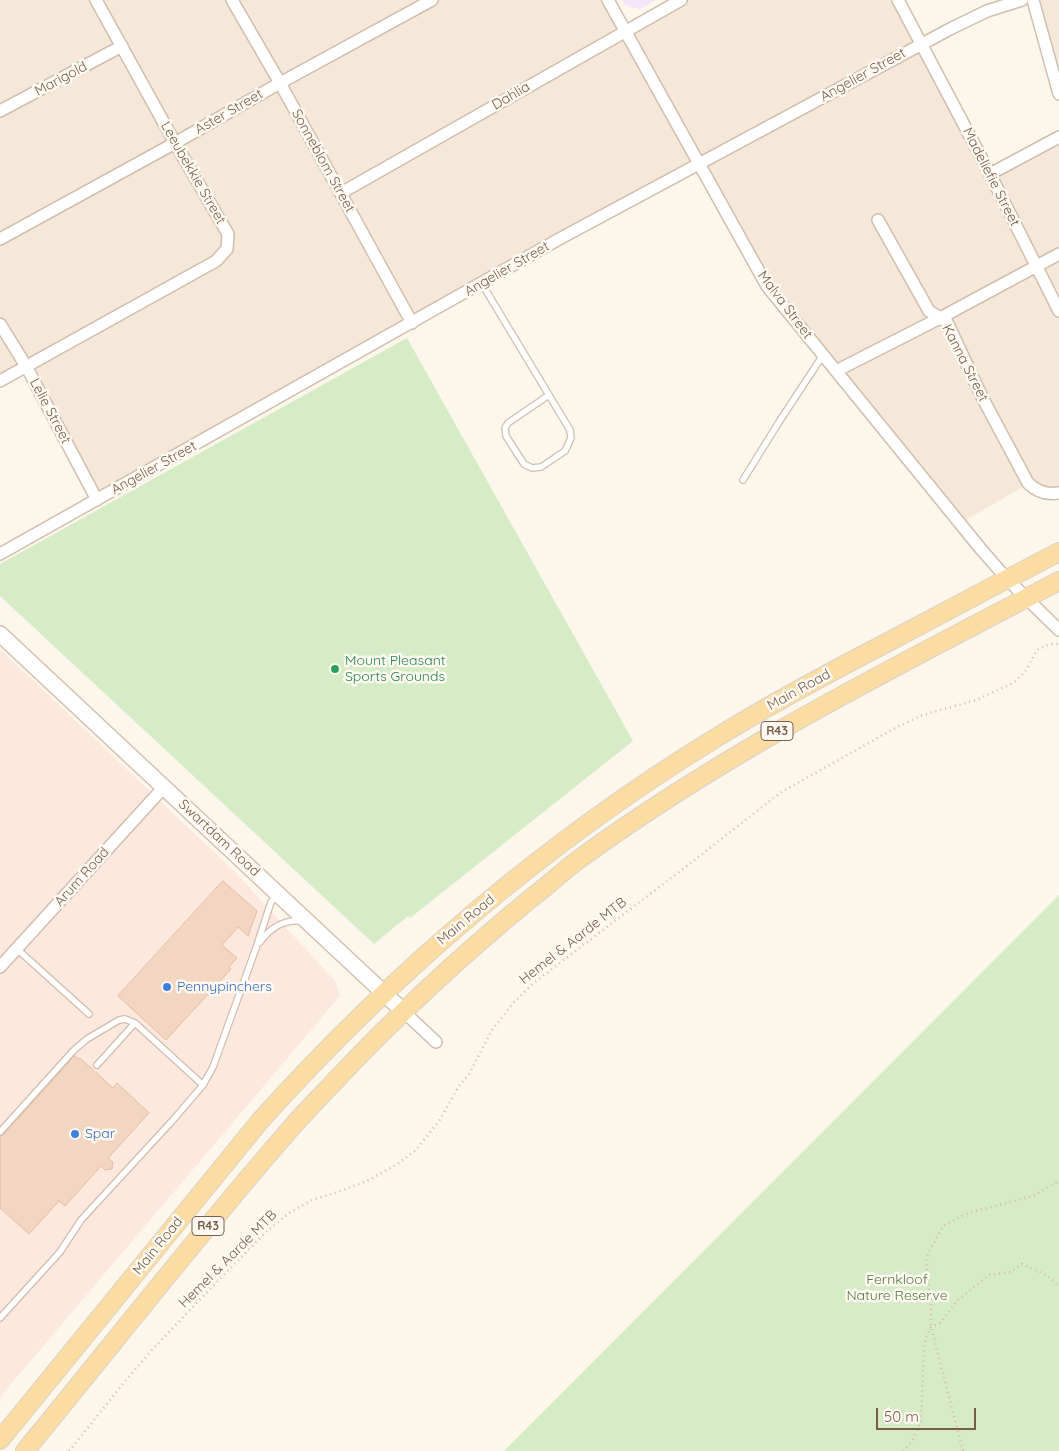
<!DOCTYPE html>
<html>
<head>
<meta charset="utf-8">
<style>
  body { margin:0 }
  #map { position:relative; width:1059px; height:1451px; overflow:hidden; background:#fdf6ea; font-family:Quicksand,sans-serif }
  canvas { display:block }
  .scale { position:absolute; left:876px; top:1408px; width:100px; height:22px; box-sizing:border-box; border:2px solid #795d4c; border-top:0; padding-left:6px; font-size:15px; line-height:18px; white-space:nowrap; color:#795d4c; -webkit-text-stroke:4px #fffaf1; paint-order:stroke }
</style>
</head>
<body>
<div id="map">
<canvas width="1059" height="1451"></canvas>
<div class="scale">50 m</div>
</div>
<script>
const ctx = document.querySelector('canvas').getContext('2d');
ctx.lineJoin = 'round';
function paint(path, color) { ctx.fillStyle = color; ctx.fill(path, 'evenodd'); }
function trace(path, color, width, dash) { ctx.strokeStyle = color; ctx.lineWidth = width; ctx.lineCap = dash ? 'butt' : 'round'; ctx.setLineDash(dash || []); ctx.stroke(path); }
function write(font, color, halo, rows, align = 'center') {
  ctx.font = font + ' Quicksand,sans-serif'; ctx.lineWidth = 5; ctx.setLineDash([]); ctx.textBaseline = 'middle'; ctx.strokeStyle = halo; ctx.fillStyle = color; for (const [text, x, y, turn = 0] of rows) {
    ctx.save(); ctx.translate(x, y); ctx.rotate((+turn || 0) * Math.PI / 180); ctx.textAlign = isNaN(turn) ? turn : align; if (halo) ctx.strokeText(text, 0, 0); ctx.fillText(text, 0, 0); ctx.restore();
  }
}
paint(new Path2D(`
  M 0,0 L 608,0 L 625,30 L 678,0 L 899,0 L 991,172 L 1059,136 L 1059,492 L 1029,483 L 961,523 L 768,285 L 699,164 L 98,499 L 27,365 L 0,380 Z
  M 1034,0 L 1059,0 L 1059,89 Z`), '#f5e8d8');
paint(new Path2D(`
  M 0,649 L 233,870 L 335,981 L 340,996 L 0,1397 Z`), '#fde8de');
paint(new Path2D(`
  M 623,0 L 656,0 L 640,9 L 625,5 Z`), '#f3e6fa');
paint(new Path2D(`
  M 407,338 L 633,741 L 410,918 L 408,916 L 374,944 L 0,596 L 0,564 Z
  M 1059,895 L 1059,1451 L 504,1451 Z`), '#d5ecc7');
const building = new Path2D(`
  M 223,881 L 257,911 L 248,936 L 238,927 L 222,945 L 237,958 L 229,967 L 231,969 L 166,1040 L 118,996 Z
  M 75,1056 L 79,1059 L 80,1058 L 113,1088 L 117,1083 L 149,1113 L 108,1158 L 113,1162 L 112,1169 L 105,1170 L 101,1166 L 65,1206 L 59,1201 L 29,1234 L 0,1208 L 0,1137 L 3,1135 Z`);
paint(building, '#f3d6c1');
trace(building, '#e6bda1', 1);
const lane = new Path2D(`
  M 482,284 L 570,430 L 571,438 L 565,451 L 541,467 L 532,468 L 524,464 L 506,436 L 505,428 L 508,423 L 549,395
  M 743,480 L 779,422 L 823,355
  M 260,942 C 271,927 284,919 303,921
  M 17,949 L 89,1014
  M 97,1065 L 135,1023
  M 0,1132 L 74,1050 L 87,1039 L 119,1020 L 125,1019 L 135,1023 L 203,1085
  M 0,1318 L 60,1252 L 81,1220 L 173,1120 L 203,1085 L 213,1067 L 256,948 L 271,902 L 277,895`);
const street = new Path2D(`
  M 232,0 L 280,83 L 412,323
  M 608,0 L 767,286 L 980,548 L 1007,579 L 1059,630
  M 898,0 L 990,174 L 1059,311
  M 1033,0 L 1059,94
  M 0,111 L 122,46
  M 990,174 L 1059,137
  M 341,193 L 681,0
  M 878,220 L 929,311 L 947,322 L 982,397 L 1028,483 C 1037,492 1047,495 1059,493
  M 0,239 L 175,143 L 280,83 L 432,0
  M 0,324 L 26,366 L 97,500
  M 836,371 L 940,318 L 1059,254
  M 0,381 L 216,261 L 227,249 L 228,234 L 175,143 L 96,0
  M 0,554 L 561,238 L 950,29 L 987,11 L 1022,0
  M 0,967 L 164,787
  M 403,1011 L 436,1042`);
const secondary = new Path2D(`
  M 0,634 L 403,1011`);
const primary = new Path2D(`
  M 0,1440 L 260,1121 C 393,973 545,843 714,739 C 772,703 832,671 892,640 C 948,610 1003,581 1059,552
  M 25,1451 C 114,1343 200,1232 292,1127 C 305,1112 320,1097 334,1082 C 397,1015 464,953 535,895 C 550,884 563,871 578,860 C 728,750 895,667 1059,581`);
trace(lane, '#d0beae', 8);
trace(street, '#d0beae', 14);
trace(secondary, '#d5c0ae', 18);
trace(primary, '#d9d2cd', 20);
trace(new Path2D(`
  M 69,1451 L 126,1380 L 152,1350 L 209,1290 L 266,1232 L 289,1213 L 312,1200 L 341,1191 L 369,1180 L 399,1163 L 416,1150 L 439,1121 L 459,1086 L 469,1074 L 492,1030 L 514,1002 L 535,982 L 692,862 L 780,793 L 895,728 L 923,715 L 976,700 L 1013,683 L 1025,672 L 1037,650 L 1050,644 L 1059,644
  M 903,1451 L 912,1441 L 921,1422 L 924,1349 L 926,1337 L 931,1327 L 940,1323 L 958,1300 L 989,1275 L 1010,1272 L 1022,1264 L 1048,1276 L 1059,1286
  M 963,1451 L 931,1327 L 931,1306 L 926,1258 L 943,1226 L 968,1213 L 1033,1196 L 1059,1181`), '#d8b9a3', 2.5, [1, 4]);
trace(lane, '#fff', 5.5);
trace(street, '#fff', 11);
trace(secondary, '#fff', 15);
trace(primary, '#fbdca3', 18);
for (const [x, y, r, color] of [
  [335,669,5,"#2e9e5b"],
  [167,987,5,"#3f7fe0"],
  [75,1134,5,"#3f7fe0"]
]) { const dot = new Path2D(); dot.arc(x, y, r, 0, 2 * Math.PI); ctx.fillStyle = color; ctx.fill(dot); trace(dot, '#fffaf1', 2); }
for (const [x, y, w] of [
  [777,731,32],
  [208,1226,32]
]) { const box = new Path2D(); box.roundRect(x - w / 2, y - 9.5, w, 19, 4); ctx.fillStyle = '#fffaf1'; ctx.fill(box); trace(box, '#795d4c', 1); }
write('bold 12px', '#795d4c', null, [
  ["R43",777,731],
  ["R43",208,1226]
]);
write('14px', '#795d4c', '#fffaf1', [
  ["Angelier Street",863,75,-29],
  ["Marigold",61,79,-28],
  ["Dahlia",511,96,-30],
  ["Aster Street",229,112,-30],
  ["Sonneblom Street",323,161,61],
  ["Leeubekkie Street",193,173,60],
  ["Madeliefie Street",991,177,63],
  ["Angelier Street",507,269,-30],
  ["Malva Street",785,305,53],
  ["Kanna Street",965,363,63],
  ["Lelie Street",50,411,62],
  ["Angelier Street",154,468,-29],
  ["Main Road",799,690,-29],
  ["Swartdam Road",219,838,43],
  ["Arum Road",82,877,-48],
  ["Main Road",466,920,-40],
  ["Hemel & Aarde MTB",573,941,-38],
  ["Main Road",158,1246,-51],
  ["Hemel & Aarde MTB",228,1259,-45]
]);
write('14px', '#27864d', '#fffaf1', [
  ["Mount Pleasant",345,661],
  ["Sports Grounds",345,677]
], 'left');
write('14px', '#366cbe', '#fffaf1', [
  ["Pennypinchers",177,987],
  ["Spar",85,1134]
], 'left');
write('14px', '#507941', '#fffaf1', [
  ["Fernkloof",897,1280],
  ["Nature Reserve",897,1296]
]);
</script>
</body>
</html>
